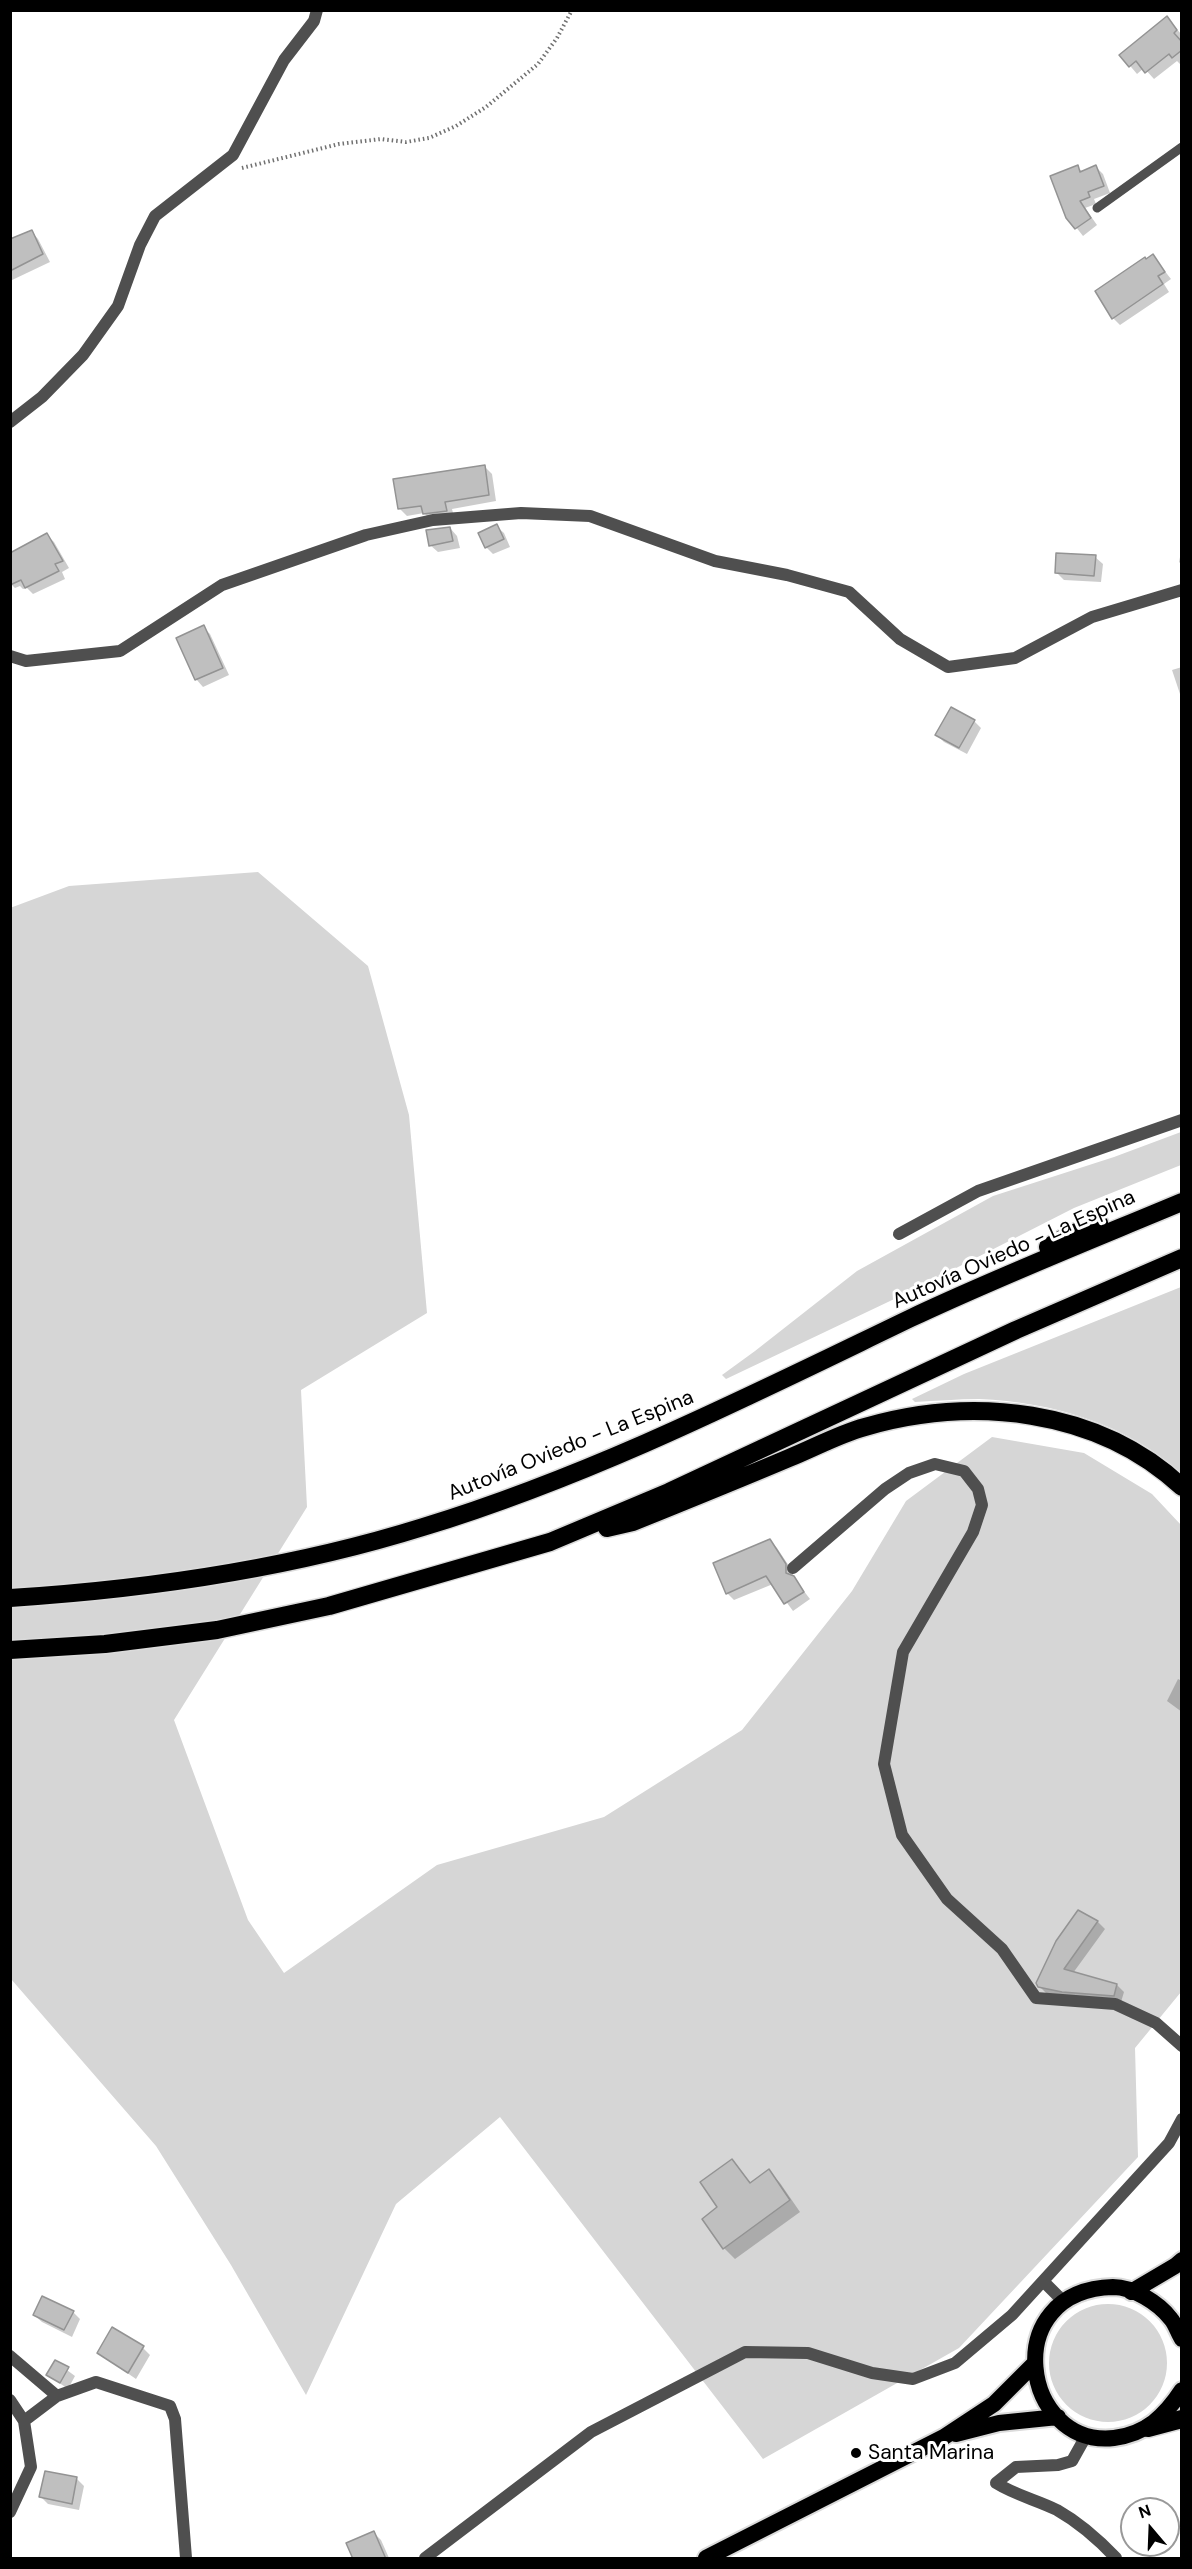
<!DOCTYPE html>
<html>
<head>
<meta charset="utf-8">
<style>
  body { margin:0 }
  #map { position:relative; width:1192px; height:2569px; overflow:hidden; background:#fff; font-family:"DM Sans",sans-serif }
  canvas { display:block }
  .frame { position:absolute; inset:0; border:12px solid #000; pointer-events:none }
  .north { position:absolute; left:1120px; top:2497px; width:60px; height:60px; box-sizing:border-box; background:#fff; border:2px solid #999; border-radius:50%; rotate:341deg; font-size:16px; font-weight:700; line-height:24px; text-align:center; color:#000 }
  .north::after { content:''; display:block; margin:auto; width:21px; height:27px; background:#000; clip-path:polygon(50% 0,100% 100%,50% 72%,0 100%) }
</style>
</head>
<body>
<div id="map">
<canvas width="1192" height="2569"></canvas>
<div class="frame"></div>
<div class="north">N</div>
</div>
<script>
const ctx = document.querySelector('canvas').getContext('2d');
ctx.lineJoin = 'round';
function paint(path, color) { ctx.fillStyle = color; ctx.fill(path, 'evenodd'); }
function trace(path, color, width, dash) { ctx.strokeStyle = color; ctx.lineWidth = width; ctx.lineCap = dash ? 'butt' : 'round'; ctx.setLineDash(dash || []); ctx.stroke(path); }
function write(font, color, halo, rows, align = 'center') {
  ctx.font = font + ' "DM Sans",sans-serif'; ctx.lineWidth = 6; ctx.setLineDash([]); ctx.textBaseline = 'middle'; ctx.strokeStyle = halo; ctx.fillStyle = color; for (const [text, x, y, turn = 0] of rows) {
    ctx.save(); ctx.translate(x, y); ctx.rotate((+turn || 0) * Math.PI / 180); ctx.textAlign = isNaN(turn) ? turn : align; if (halo) ctx.strokeText(text, 0, 0); ctx.fillText(text, 0, 0); ctx.restore();
  }
}
paint(new Path2D(`
  M 258,872 L 368,966 L 409,1115 L 427,1313 L 301,1390 L 307,1507 L 174,1720 L 248,1920 L 284,1973 L 437,1865 L 604,1817 L 742,1730 L 852,1591 L 906,1501 L 992,1437 L 1084,1453 L 1152,1494 L 1181,1525 L 1181,1992 L 1135,2048 L 1138,2157 L 959,2348 L 763,2459 L 500,2117 L 396,2204 L 306,2395 L 231,2265 L 156,2146 L 11,1979 L 10,908 L 69,886 Z
  M 1181,1132 L 1181,1165 L 1074,1208 L 909,1292 L 726,1379 L 722,1375 L 755,1351 L 857,1271 L 993,1196 L 1114,1157 Z
  M 1181,1287 L 1181,1473 C 1127,1424 1052,1402 979,1399 C 958,1399 936,1401 915,1402 L 912,1399 L 964,1374 Z
  M1049 2363a59 59 0 1 1 118 0a59 59 0 1 1-118 0Z`), '#d6d6d6');
paint(new Path2D(`
  M 1174,26 L 1182,35 L 1180,41 L 1182,63 L 1180,64 L 1177,61 L 1154,79 L 1144,68 L 1137,74 L 1121,55 Z
  M 1077,167 L 1083,172 L 1096,167 L 1103,174 L 1110,193 L 1094,199 L 1096,204 L 1085,208 L 1097,225 L 1083,236 L 1068,217 Z
  M 31,231 L 38,239 L 50,262 L 10,281 L 10,241 Z
  M 1153,256 L 1171,279 L 1164,284 L 1169,292 L 1120,325 L 1113,318 L 1097,291 Z
  M 484,466 L 492,474 L 496,501 L 452,509 L 454,517 L 431,520 L 424,513 L 407,516 L 400,509 Z
  M 496,526 L 504,533 L 510,547 L 493,554 L 486,547 Z
  M 450,528 L 457,536 L 460,548 L 438,552 L 430,545 Z
  M 47,535 L 54,542 L 69,568 L 62,572 L 65,579 L 33,594 L 27,588 L 23,589 L 20,586 L 15,588 L 10,583 Z
  M 1182,547 L 1182,565 L 1179,562 Z
  M 1095,557 L 1103,564 L 1101,582 L 1064,580 L 1057,573 Z
  M 203,627 L 210,634 L 229,675 L 203,687 L 196,679 Z
  M 1182,667 L 1182,700 L 1172,670 Z
  M 974,721 L 981,728 L 967,754 L 944,742 L 937,735 Z
  M 770,1541 L 777,1548 L 793,1572 L 793,1577 L 810,1599 L 793,1611 L 773,1584 L 734,1600 L 727,1593 Z
  M 1178,1679 L 1182,1681 L 1182,1712 L 1167,1701 Z
  M 1079,1912 L 1098,1922 L 1105,1929 L 1073,1973 L 1117,1985 L 1124,1992 L 1121,2002 L 1047,1994 L 1039,1986 Z
  M 731,2161 L 752,2184 L 769,2171 L 780,2183 L 800,2212 L 735,2259 L 724,2248 L 704,2219 L 719,2207 Z
  M 73,2312 L 80,2319 L 72,2337 L 42,2322 L 34,2315 Z
  M 143,2348 L 150,2355 L 136,2379 L 98,2353 Z
  M 56,2362 L 75,2376 L 68,2389 L 48,2375 Z
  M 46,2472 L 77,2479 L 84,2486 L 79,2510 L 48,2504 L 41,2497 Z
  M 374,2533 L 381,2540 L 389,2558 L 354,2558 Z`), '#0003');
const building = new Path2D(`
  M 1167,16 L 1177,30 L 1174,33 L 1182,42 L 1182,50 L 1172,58 L 1169,54 L 1145,73 L 1136,61 L 1129,67 L 1119,55 Z
  M 1078,165 L 1080,172 L 1096,165 L 1104,186 L 1088,192 L 1090,197 L 1080,201 L 1091,218 L 1075,229 L 1066,218 L 1050,176 Z
  M 32,230 L 43,254 L 10,271 L 10,239 Z
  M 1153,254 L 1165,272 L 1158,276 L 1163,284 L 1112,319 L 1095,291 L 1145,257 L 1146,259 Z
  M 485,465 L 489,495 L 445,502 L 447,511 L 423,514 L 421,506 L 398,509 L 393,479 Z
  M 497,524 L 504,539 L 485,548 L 478,533 Z
  M 450,527 L 453,541 L 429,546 L 426,530 Z
  M 47,533 L 63,561 L 55,564 L 59,571 L 25,588 L 21,580 L 10,585 L 10,553 Z
  M 1056,553 L 1096,555 L 1094,576 L 1055,573 Z
  M 204,625 L 223,668 L 195,680 L 176,638 Z
  M 951,707 L 975,720 L 959,748 L 935,735 Z
  M 770,1539 L 786,1564 L 786,1573 L 794,1576 L 804,1592 L 784,1604 L 766,1576 L 726,1594 L 713,1563 Z
  M 1078,1910 L 1098,1921 L 1064,1969 L 1117,1984 L 1114,1996 L 1062,1992 L 1038,1987 L 1036,1983 L 1056,1941 Z
  M 732,2159 L 750,2183 L 769,2169 L 790,2200 L 723,2249 L 702,2219 L 717,2207 L 700,2182 Z
  M 42,2296 L 74,2311 L 64,2330 L 33,2315 Z
  M 112,2327 L 144,2346 L 128,2373 L 97,2353 Z
  M 55,2360 L 69,2367 L 60,2383 L 46,2375 Z
  M 45,2471 L 77,2477 L 72,2504 L 39,2497 Z
  M 374,2531 L 386,2559 L 353,2559 L 346,2543 Z`);
paint(building, '#bfbfbf');
trace(building, '#939393', 1.5);
const trunk = new Path2D(`
  M 1131,2292 L 1175,2266 L 1182,2260
  M 1182,2339 C 1178,2333 1176,2325 1171,2319 C 1159,2303 1133,2287 1113,2287 C 997,2290 1022,2448 1114,2438 C 1146,2434 1165,2416 1182,2390
  M 956,2434 L 999,2423 L 1058,2417
  M 706,2558 L 944,2437 L 994,2404 L 1035,2363`);
const motorway = new Path2D(`
  M 1048,1247 L 1069,1235 L 1099,1223
  M 607,1528 L 633,1522 C 685,1501 737,1480 789,1458 C 814,1448 839,1434 865,1427 C 972,1396 1097,1408 1182,1487
  M 10,1598 C 150,1589 289,1569 423,1527 C 593,1475 751,1395 911,1318 C 1000,1276 1091,1240 1182,1202
  M 10,1650 L 105,1644 L 217,1630 L 329,1606 L 550,1542 L 669,1492 L 1016,1330 L 1182,1258
  M 1148,2428 L 1182,2419`);
trace(trunk, '#dbdbdb', 20);
trace(motorway, '#dbdbdb', 21);
trace(new Path2D(`
  M 242,168 L 339,144 L 381,139 L 406,142 L 429,138 L 456,126 L 486,107 L 538,64 L 557,38 L 572,10`), '#717171', 4, [1.5, 3]);
trace(new Path2D(`
  M 1097,208 L 1182,147`), '#4f4f4f', 9);
trace(new Path2D(`
  M 10,422 L 42,397 L 83,355 L 118,306 L 140,245 L 155,216 L 233,155 L 284,60 L 314,21 L 317,10
  M 10,656 L 26,661 L 120,651 L 222,585 L 366,535 L 433,520 L 521,513 L 590,516 L 715,561 L 787,575 L 849,592 L 900,639 L 948,667 L 1015,658 L 1092,617 L 1182,590
  M 899,1234 L 978,1191 L 1182,1120
  M 793,1568 L 885,1489 L 909,1473 L 935,1464 L 964,1471 L 978,1489 L 982,1505 L 973,1532 L 903,1652 L 884,1764 L 902,1835 L 947,1899 L 1002,1949 L 1036,1998 L 1115,2004 L 1156,2023 L 1182,2046
  M 1043,2281 L 1169,2143 L 1182,2119
  M 10,2356 L 57,2396
  M 10,2400 L 24,2421
  M 1086,2436 L 1072,2461 L 1058,2465 L 1016,2467 L 996,2483 C 1015,2495 1037,2500 1057,2510 C 1080,2523 1098,2539 1116,2558
  M 10,2512 L 31,2467 L 24,2421 L 57,2396 L 96,2382 L 170,2406 L 175,2419 L 186,2558
  M 425,2558 L 591,2432 L 745,2352 L 808,2353 L 872,2373 L 913,2379 L 955,2363 L 1012,2315 L 1043,2281 L 1063,2301`), '#4f4f4f', 12);
trace(trunk, '#000', 16);
trace(motorway, '#000', 18);
for (const [x, y, r, color] of [
  [856,2453,6,"#000"]
]) { const dot = new Path2D(); dot.arc(x, y, r, 0, 2 * Math.PI); ctx.fillStyle = color; ctx.fill(dot); trace(dot, '#fff', 2); }
write('21px', '#000', '#fff', [
  ["Autovía Oviedo - La Espina",1014,1250,-24],
  ["Autovía Oviedo - La Espina",571,1446,-22]
]);
write('21px', '#000', '#fff', [
  ["Santa Marina",868,2453]
], 'left');
</script>
</body>
</html>
